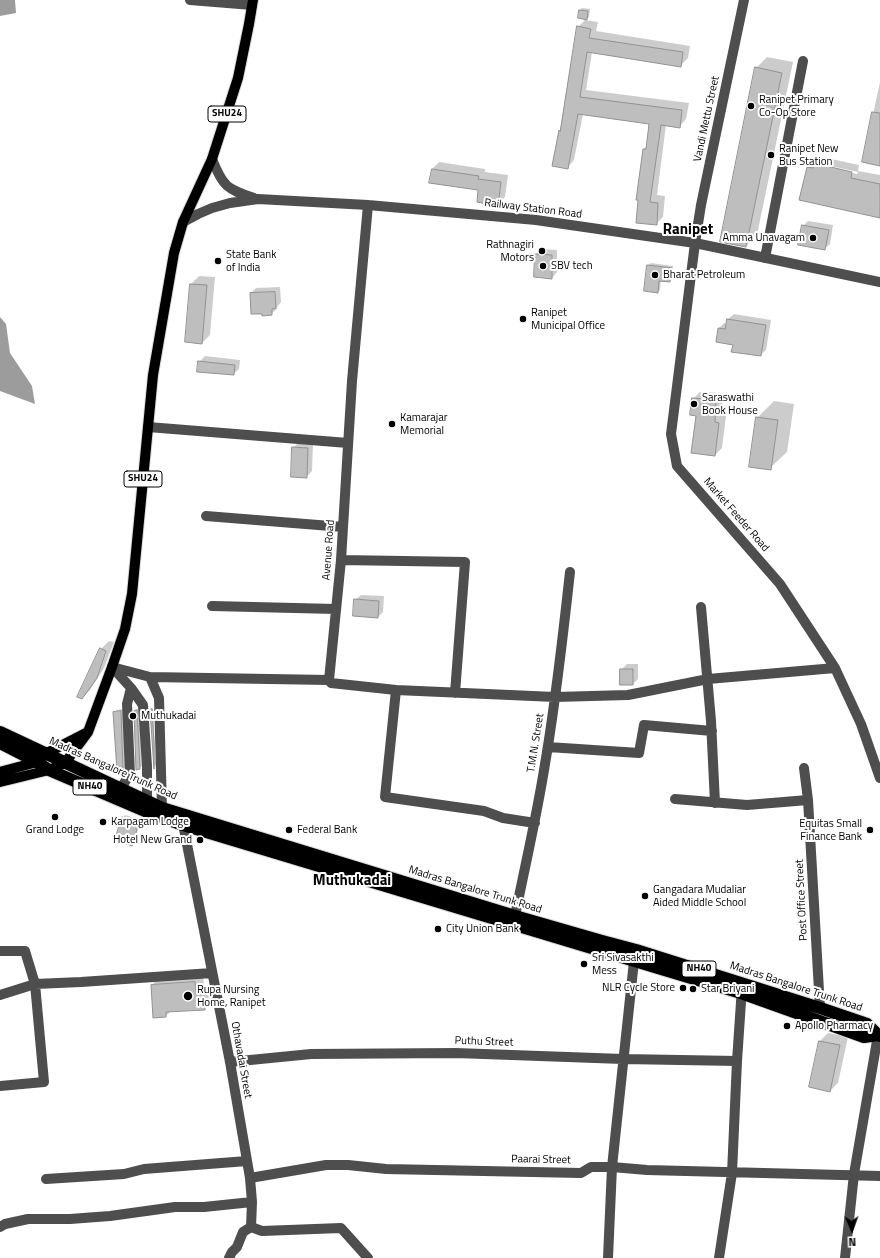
<!DOCTYPE html>
<html>
<head>
<meta charset="utf-8">
<style>
  body { margin:0 }
  #map { position:relative; width:880px; height:1258px; overflow:hidden; background:#fff; font-family:"Titillium Web",sans-serif }
  canvas { display:block }
  .north { position:absolute; left:832px; top:1210px; width:40px; height:40px; -webkit-text-stroke:3px #fff; paint-order:stroke; rotate:178deg; font-size:11px; font-weight:700; line-height:16px; text-align:center; color:#000 }
  .north::after { content:''; display:block; margin:auto; width:14px; height:18px; background:#000; clip-path:polygon(50% 0,100% 100%,50% 72%,0 100%) }
</style>
</head>
<body>
<div id="map">
<canvas width="880" height="1258"></canvas>
<div class="north">N</div>
</div>
<script>
const ctx = document.querySelector('canvas').getContext('2d');
ctx.lineJoin = 'round';
function paint(path, color) { ctx.fillStyle = color; ctx.fill(path, 'evenodd'); }
function trace(path, color, width, dash) { ctx.strokeStyle = color; ctx.lineWidth = width; ctx.lineCap = dash ? 'butt' : 'round'; ctx.setLineDash(dash || []); ctx.stroke(path); }
function write(font, color, halo, rows, align = 'center') {
  ctx.font = font + ' "Titillium Web",sans-serif'; ctx.lineWidth = 4; ctx.setLineDash([]); ctx.textBaseline = 'middle'; ctx.strokeStyle = halo; ctx.fillStyle = color; for (const [text, x, y, turn = 0] of rows) {
    ctx.save(); ctx.translate(x, y); ctx.rotate((+turn || 0) * Math.PI / 180); ctx.textAlign = isNaN(turn) ? turn : align; if (halo) ctx.strokeText(text, 0, 0); ctx.fillText(text, 0, 0); ctx.restore();
  }
}
paint(new Path2D(`
  M 0,0 L 15,0 L 16,13 L 0,16 Z
  M 0,317 L 6,324 L 10,353 L 32,386 L 35,404 L 0,391 Z`), '#9c9c9c');
paint(new Path2D(`
  M 582,8 L 590,9 L 589,17 L 585,20 L 598,22 L 596,31 L 690,46 L 688,58 L 681,65 L 592,52 L 586,90 L 689,103 L 686,119 L 679,127 L 666,125 L 657,195 L 665,196 L 663,217 L 656,224 L 639,199 L 644,149 L 647,146 L 650,123 L 583,114 L 574,160 L 567,168 L 560,131 L 561,129 L 578,27 L 586,19 L 579,18 L 580,10 Z
  M 767,57 L 793,62 L 757,235 L 746,246 L 756,68 Z
  M 880,82 L 880,165 L 863,161 Z
  M 822,157 L 859,165 L 858,171 L 880,175 L 880,217 L 808,168 L 815,161 L 817,161 ZM 817,163 L 858,172 L 857,174 L 815,165 Z
  M 439,162 L 485,169 L 485,172 L 508,175 L 505,197 L 498,204 L 479,189 L 432,169 Z
  M 808,221 L 833,225 L 830,244 L 824,249 L 803,226 Z
  M 541,249 L 557,250 L 557,272 L 552,278 L 536,254 Z
  M 651,263 L 673,266 L 672,279 L 669,281 L 661,280 L 660,290 L 657,292 L 648,265 Z
  M 199,276 L 215,277 L 210,335 L 202,343 L 191,284 Z
  M 280,287 L 281,302 L 277,307 L 277,309 L 271,314 L 263,313 L 251,293 L 256,288 Z
  M 734,314 L 771,320 L 766,350 L 760,355 L 734,344 L 719,328 L 724,323 L 727,324 L 728,319 Z
  M 205,356 L 240,360 L 239,369 L 233,374 L 199,362 Z
  M 700,392 L 723,393 L 721,415 L 726,416 L 722,448 L 715,455 L 697,415 L 693,399 Z
  M 774,401 L 794,404 L 787,452 L 770,468 L 757,418 Z
  M 298,443 L 313,443 L 312,471 L 306,477 L 293,448 Z
  M 361,595 L 384,596 L 383,612 L 378,617 L 355,600 Z
  M 109,641 L 114,642 L 104,668 L 90,690 L 82,698 L 101,649 Z
  M 627,664 L 638,664 L 638,679 L 633,684 L 621,670 Z
  M 139,708 L 142,766 L 140,768 L 137,769 L 135,711 Z
  M 153,708 L 156,765 L 154,767 L 151,710 Z
  M 123,709 L 125,767 L 123,770 L 115,712 L 117,710 Z
  M 125,815 L 141,820 L 134,842 L 132,844 L 123,818 Z
  M 203,974 L 204,987 L 212,986 L 213,1000 L 205,1009 L 171,1011 L 166,1016 L 152,985 L 160,977 Z
  M 828,1033 L 848,1037 L 838,1083 L 830,1091 L 820,1041 Z`), '#0003');
const building = new Path2D(`
  M 579,10 L 588,11 L 587,20 L 578,18 Z
  M 577,26 L 591,29 L 589,38 L 683,52 L 681,67 L 587,52 L 580,97 L 682,110 L 680,128 L 661,125 L 650,202 L 658,203 L 657,225 L 636,223 L 638,200 L 636,200 L 643,149 L 646,149 L 649,124 L 578,114 L 568,169 L 552,166 L 559,130 L 560,131 Z
  M 755,67 L 782,73 L 746,247 L 720,242 Z
  M 872,112 L 880,113 L 880,166 L 862,162 Z
  M 814,163 L 852,172 L 851,178 L 880,184 L 880,218 L 799,200 L 807,167 L 813,168 Z
  M 432,169 L 479,176 L 478,179 L 501,182 L 498,206 L 477,202 L 478,190 L 429,183 Z
  M 802,225 L 829,230 L 825,250 L 798,245 Z
  M 535,254 L 552,255 L 552,279 L 534,277 Z
  M 647,265 L 672,268 L 670,282 L 659,281 L 658,293 L 644,291 Z
  M 190,284 L 207,285 L 202,344 L 185,342 Z
  M 275,292 L 276,308 L 272,309 L 272,315 L 262,316 L 262,314 L 251,314 L 250,293 Z
  M 727,319 L 766,325 L 761,356 L 731,352 L 733,345 L 716,342 L 718,328 L 725,329 Z
  M 198,361 L 235,365 L 234,375 L 197,372 Z
  M 692,398 L 716,400 L 715,422 L 719,423 L 715,456 L 691,453 L 696,416 L 690,415 Z
  M 756,417 L 778,420 L 771,470 L 749,467 Z
  M 292,447 L 308,448 L 307,478 L 291,477 Z
  M 354,599 L 379,601 L 378,618 L 353,616 Z
  M 100,648 L 106,651 L 97,678 L 82,699 L 77,697 Z
  M 620,669 L 633,669 L 633,685 L 620,685 Z
  M 152,709 L 154,743 L 154,769 L 150,710 Z
  M 137,710 L 140,769 L 136,770 L 134,711 Z
  M 121,711 L 123,770 L 117,771 L 113,712 Z
  M 122,817 L 139,822 L 132,846 L 115,840 Z
  M 195,982 L 196,994 L 204,994 L 205,1010 L 166,1012 L 166,1017 L 153,1018 L 151,985 Z
  M 819,1041 L 840,1045 L 830,1092 L 809,1087 Z`);
paint(building, '#bebebe');
trace(building, '#929292', 1);
const major = new Path2D(`
  M 0,772 L 37,762 L 47,753 L 86,733
  M 0,782 L 49,770 L 65,763 L 88,732 L 112,667 L 125,629 L 132,594 L 153,375 L 174,253 L 183,222 L 212,159 L 238,78 L 249,24 L 253,0`);
const highway = new Path2D(`
  M 0,732 L 162,808 L 515,916 L 602,941 L 636,950 L 820,1008 L 867,1024 L 878,1035 L 880,1036
  M 0,743 L 37,762 L 49,770 L 145,811 L 183,825 L 741,993 L 864,1037 L 878,1035`);
trace(major, '#dbdbdb', 12);
trace(highway, '#dbdbdb', 14);
trace(new Path2D(`
  M 190,0 L 252,5
  M 744,0 L 701,205 L 695,243 L 671,434 L 677,466 L 780,584 L 835,668 L 861,724 L 880,778
  M 212,159 C 223,187 227,189 254,198
  M 183,222 L 198,214 L 212,208 L 230,203 L 258,199 L 368,205 L 536,220 L 695,243 L 880,282
  M 765,258 L 803,61
  M 148,427 L 348,443
  M 206,516 L 343,527
  M 341,560 L 465,562 L 455,693
  M 212,606 L 336,609
  M 701,607 L 711,721 L 715,803
  M 112,667 L 150,677 L 329,680 L 341,560 L 352,381 L 368,205
  M 112,667 L 131,688 L 127,704 L 130,774 L 121,788
  M 150,677 L 159,698 L 162,808
  M 329,680 L 331,683 L 396,690 L 385,797 L 484,811 L 503,818 L 535,823
  M 131,688 L 143,705 L 147,766 L 147,801
  M 396,690 L 555,697 L 628,695 L 708,679 L 835,668
  M 548,747 L 639,753 L 644,725 L 712,731
  M 804,768 L 808,800 L 820,1008
  M 675,799 L 747,805 L 808,800
  M 182,819 L 230,1062 L 250,1178 L 252,1202 L 251,1227 L 243,1232 L 237,1247 L 232,1252 L 229,1258
  M 510,921 L 515,916 C 525,866 537,815 545,764 C 556,700 563,636 570,572
  M 0,951 L 25,951 L 35,984 L 44,1082 L 0,1086
  M 0,995 L 35,984 L 81,982 L 212,973
  M 230,1062 L 311,1054 L 456,1053 L 623,1059 L 737,1061
  M 250,1178 L 326,1165 L 348,1165 L 386,1169 L 581,1173 L 591,1167 L 612,1167 L 647,1170 L 880,1176
  M 46,1179 L 124,1174 L 144,1169 L 247,1161
  M 0,1227 L 5,1224 L 28,1219 L 70,1219 L 110,1216 L 175,1207 L 204,1207 L 252,1202
  M 251,1227 L 262,1231 L 341,1228 L 368,1258
  M 608,1258 L 612,1167 L 634,961
  M 719,1258 L 732,1173 L 737,1061 L 742,987
  M 845,1258 L 854,1174 L 878,1035`), '#4e4e4e', 10);
trace(major, '#000', 10);
trace(highway, '#000', 12);
for (const [x, y, r, color] of [
  [751,106,4,"#000"],
  [771,155,4,"#000"],
  [813,238,4,"#000"],
  [542,251,4,"#000"],
  [218,261,4,"#000"],
  [543,266,4,"#000"],
  [655,275,4,"#000"],
  [523,319,4,"#000"],
  [694,404,4,"#000"],
  [392,424,4,"#000"],
  [133,716,4,"#000"],
  [55,817,4,"#000"],
  [103,822,4,"#000"],
  [289,830,4,"#000"],
  [870,830,4,"#000"],
  [200,840,4,"#000"],
  [645,896,4,"#000"],
  [438,929,4,"#000"],
  [584,964,4,"#000"],
  [683,988,4,"#000"],
  [693,989,4,"#000"],
  [188,996,5,"#000"],
  [787,1026,4,"#000"]
]) { const dot = new Path2D(); dot.arc(x, y, r, 0, 2 * Math.PI); ctx.fillStyle = color; ctx.fill(dot); trace(dot, '#fff', 1.5); }
for (const [x, y, w] of [
  [227,114,38],
  [143,479,38],
  [90,787,34],
  [699,969,34]
]) { const box = new Path2D(); box.roundRect(x - w / 2, y - 8, w, 16, 3); ctx.fillStyle = '#fff'; ctx.fill(box); trace(box, '#000', 1); }
write('bold 10px', '#000', null, [
  ["SHU24",227,114],
  ["SHU24",143,479],
  ["NH40",90,787],
  ["NH40",699,969]
]);
write('11px', '#000', '#fff', [
  ["Ranipet Primary",759,100],
  ["Co-Op Store",759,113],
  ["Ranipet New",779,149],
  ["Bus Station",779,162],
  ["Amma Unavagam",805,238,"right"],
  ["Rathnagiri",534,245,"right"],
  ["Motors",534,258,"right"],
  ["State Bank",226,255],
  ["of India",226,268],
  ["SBV tech",551,266],
  ["Bharat Petroleum",663,275],
  ["Ranipet",531,313],
  ["Municipal Office",531,326],
  ["Saraswathi",702,398],
  ["Book House",702,411],
  ["Kamarajar",400,418],
  ["Memorial",400,431],
  ["Muthukadai",141,716],
  ["Karpagam Lodge",111,822],
  ["Equitas Small",862,824,"right"],
  ["Finance Bank",862,837,"right"],
  ["Grand Lodge",55,830,"center"],
  ["Federal Bank",297,830],
  ["Hotel New Grand",192,840,"right"],
  ["Gangadara Mudaliar",653,890],
  ["Aided Middle School",653,903],
  ["City Union Bank",446,929],
  ["Sri Sivasakthi",592,958],
  ["Mess",592,971],
  ["NLR Cycle Store",675,988,"right"],
  ["Star Briyani",701,989],
  ["Rupa Nursing",197,990],
  ["Home, Ranipet",197,1003],
  ["Apollo Pharmacy",795,1026]
], 'left');
write('11px', '#000', '#fff', [
  ["Vandi Mettu Street",707,119,-78],
  ["Railway Station Road",533,209,7],
  ["Market Feeder Road",736,515,49],
  ["Avenue Road",329,550,-86],
  ["T.M.N. Street",536,743,-81],
  ["Madras Bangalore Trunk Road",113,769,24],
  ["Madras Bangalore Trunk Road",475,890,17],
  ["Post Office Street",802,900,-93],
  ["Madras Bangalore Trunk Road",796,987,18],
  ["Puthu Street",484,1042,2],
  ["Othavadai Street",241,1060,80],
  ["Paarai Street",541,1160,1]
]);
write('bold 15px', '#000', '#fff', [
  ["Ranipet",688,230],
  ["Muthukadai",352,881]
]);
</script>
</body>
</html>
